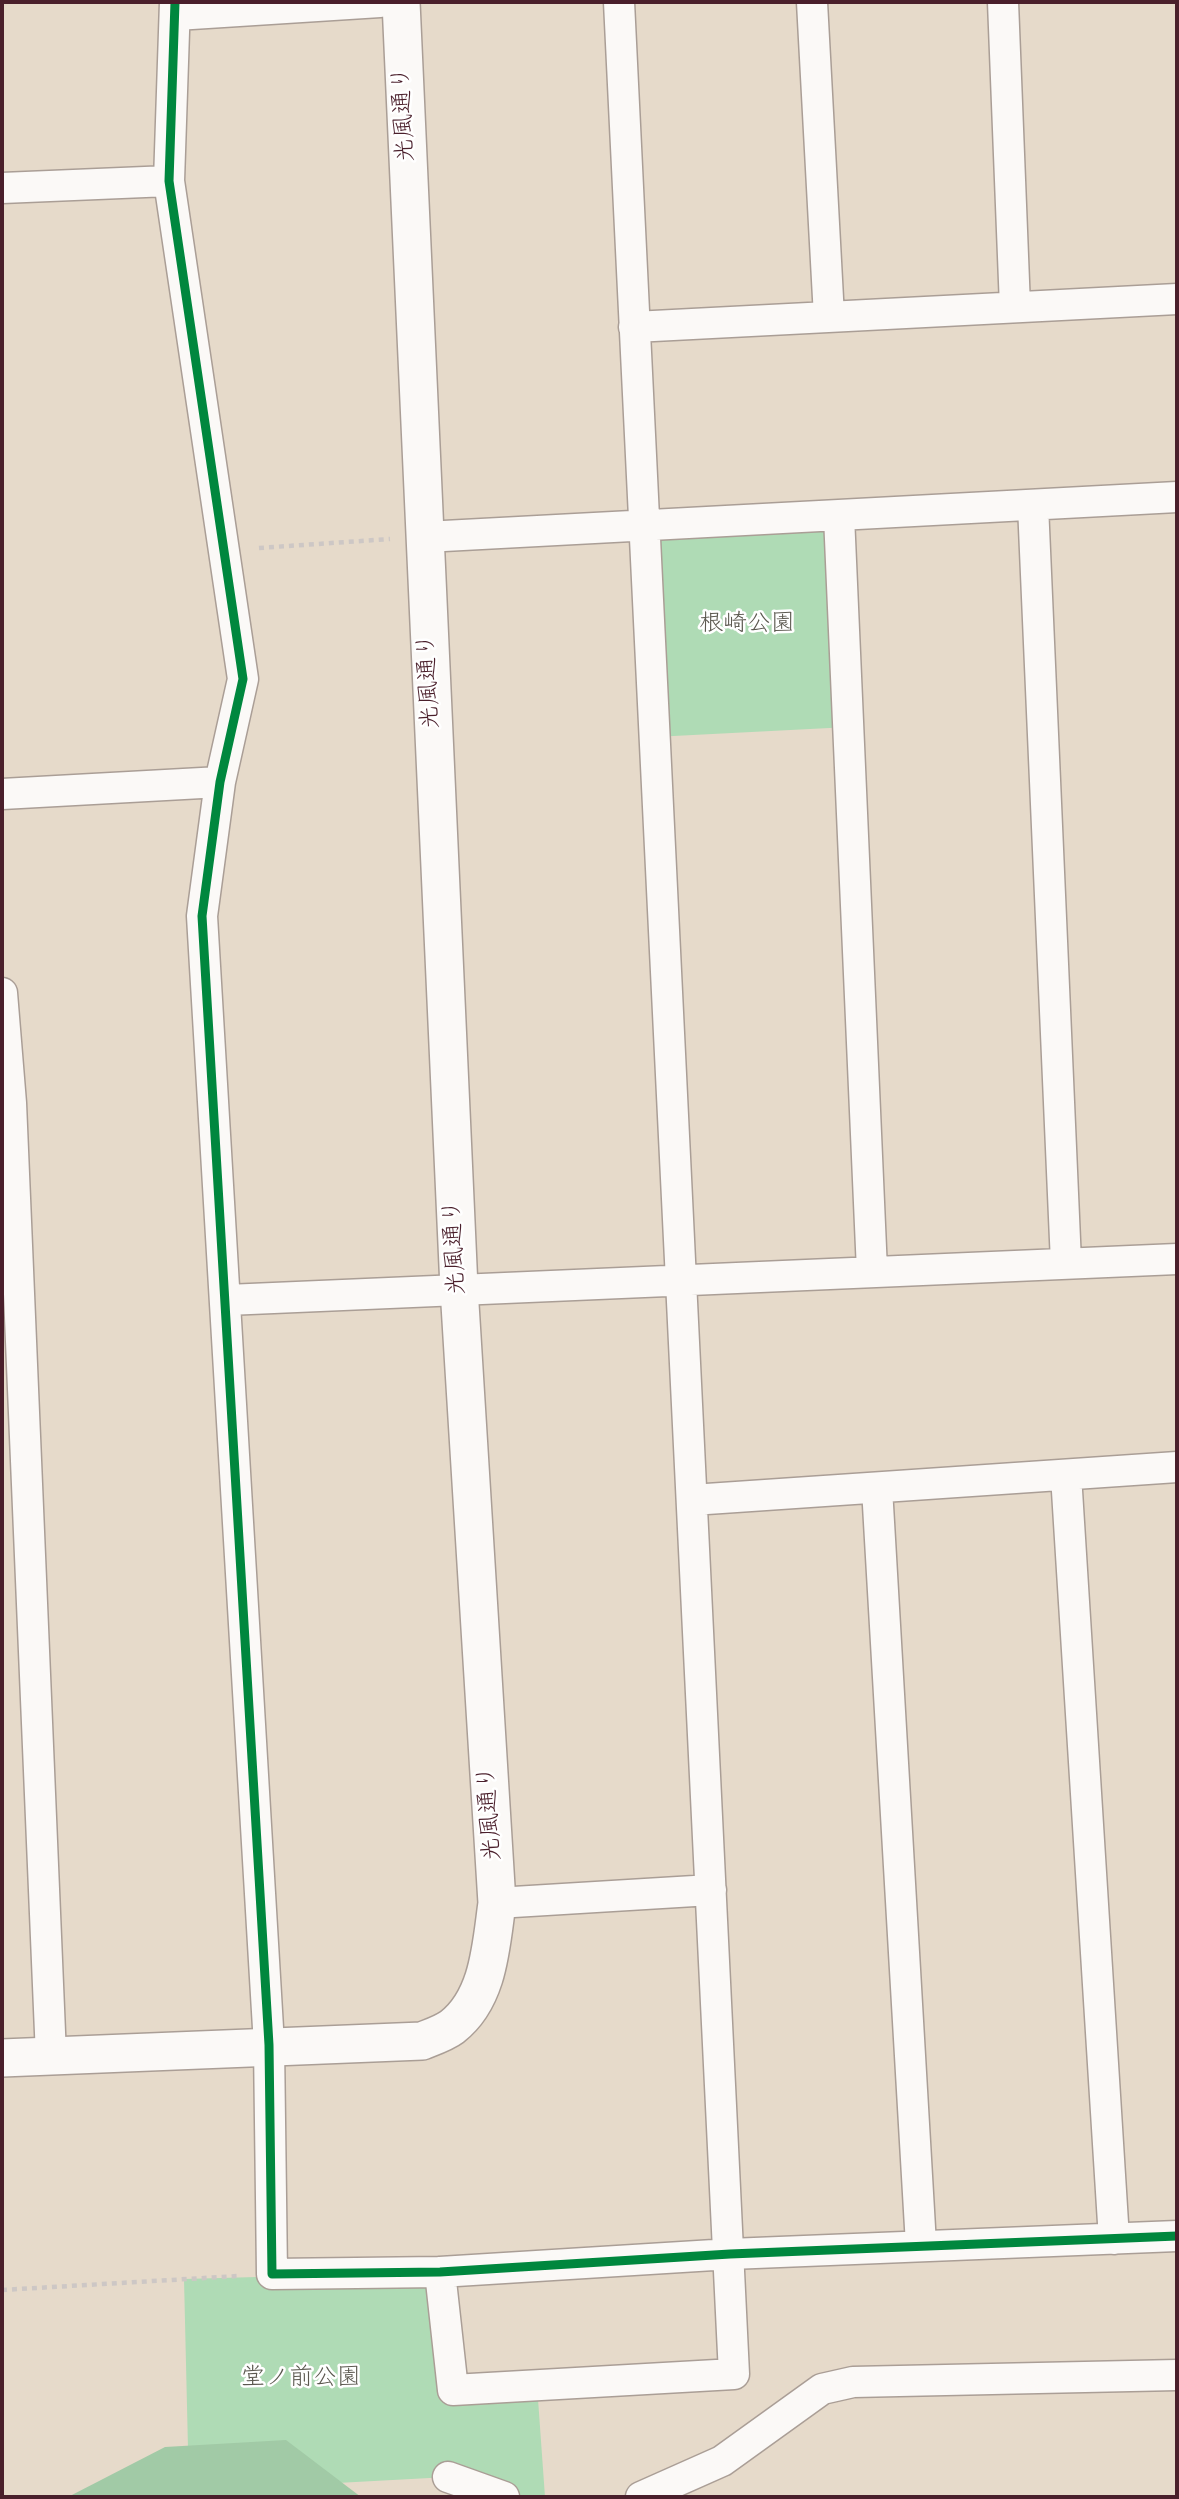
<!DOCTYPE html>
<html>
<head>
<meta charset="utf-8">
<style>
  body { margin:0 }
  #map { position:relative; width:1179px; height:2499px; overflow:hidden; background:#e6daca; font-family:"Indie Flower",sans-serif }
  canvas { display:block }
  .frame { position:absolute; inset:0; border:4px solid #4a1f2b; pointer-events:none }
</style>
</head>
<body>
<div id="map">
<canvas width="1179" height="2499"></canvas>
<div class="frame"></div>
</div>
<script>
const ctx = document.querySelector('canvas').getContext('2d');
ctx.lineJoin = 'round';
function paint(path, color) { ctx.fillStyle = color; ctx.fill(path, 'evenodd'); }
function trace(path, color, width, dash) { ctx.strokeStyle = color; ctx.lineWidth = width; ctx.lineCap = dash ? 'butt' : 'round'; ctx.setLineDash(dash || []); ctx.stroke(path); }
function write(font, color, halo, rows, align = 'center') {
  ctx.font = font + ' "Indie Flower","Klee One",sans-serif'; ctx.lineWidth = 5; ctx.setLineDash([]); ctx.textBaseline = 'middle'; ctx.strokeStyle = halo; ctx.fillStyle = color; for (const [text, x, y, turn = 0] of rows) {
    ctx.save(); ctx.translate(x, y); ctx.rotate((+turn || 0) * Math.PI / 180); ctx.textAlign = isNaN(turn) ? turn : align; if (halo) ctx.strokeText(text, 0, 0); ctx.fillText(text, 0, 0); ctx.restore();
  }
}
paint(new Path2D(`
  M 839,516 L 849,727 L 654,737 L 644,526 Z
  M 440,2272 L 453,2390 L 537,2385 L 545,2497 L 504,2497 L 448,2477 L 189,2491 L 184,2279 Z`), '#afdbb5');
paint(new Path2D(`
  M 286,2440 L 361,2497 L 68,2497 L 165,2447 Z`), '#a1caa6');
const minor = new Path2D(`
  M 175,2 L 169,181 L 243,679 L 220,782 L 202,916 L 269,2045 L 272,2274 L 440,2272 L 730,2254 L 1177,2236
  M 812,2 L 829,317
  M 1003,2 L 1015,307
  M 176,15 L 380,2
  M 2,188 L 169,181
  M 634,327 L 1177,299
  M 1033,505 L 1066,1263
  M 839,516 L 872,1271
  M 425,537 L 1177,497
  M 2,794 L 220,782
  M 2,993 L 11,1103 L 51,2056
  M 227,1300 L 1177,1259
  M 1066,1475 L 1114,2239
  M 877,1488 L 921,2245
  M 692,1500 L 1177,1467
  M 497,1903 L 711,1890
  M 440,2272 L 453,2390 L 734,2374 L 619,2
  M 448,2477 L 504,2497
  M 641,2497 L 722,2461 L 822,2389 L 853,2382 L 1177,2375`);
const tertiary = new Path2D(`
  M 2,2058 L 422,2041 C 432,2037 444,2033 452,2027 C 489,1998 491,1946 497,1903 L 459,1288 L 401,2`);
trace(minor, '#aa9e96', 33);
trace(tertiary, '#aa9e96', 40);
trace(new Path2D(`
  M 259,548 L 390,539
  M 2,2290 L 238,2276`), '#cdc7c5', 4.5, [5, 5]);
trace(minor, '#fbf9f7', 30);
trace(tertiary, '#fbf9f7', 37);
trace(new Path2D(`
  M 175,2 L 169,181 L 243,679 L 220,782 L 202,916 L 269,2045 L 272,2274 L 440,2272 L 730,2254 L 1177,2236`), '#00873e', 9);
write('24px', '#4a1f2b', '#fff', [
  ["光風通り",406,114,-93],
  ["光風通り",431,681,-93],
  ["光風通り",457,1247,-93],
  ["光風通り",492,1813,-94]
]);
write('24px', '#5b584f', '#fff', [
  ["根崎公園",747,626],
  ["堂ノ前公園",301,2380]
]);
</script>
</body>
</html>
